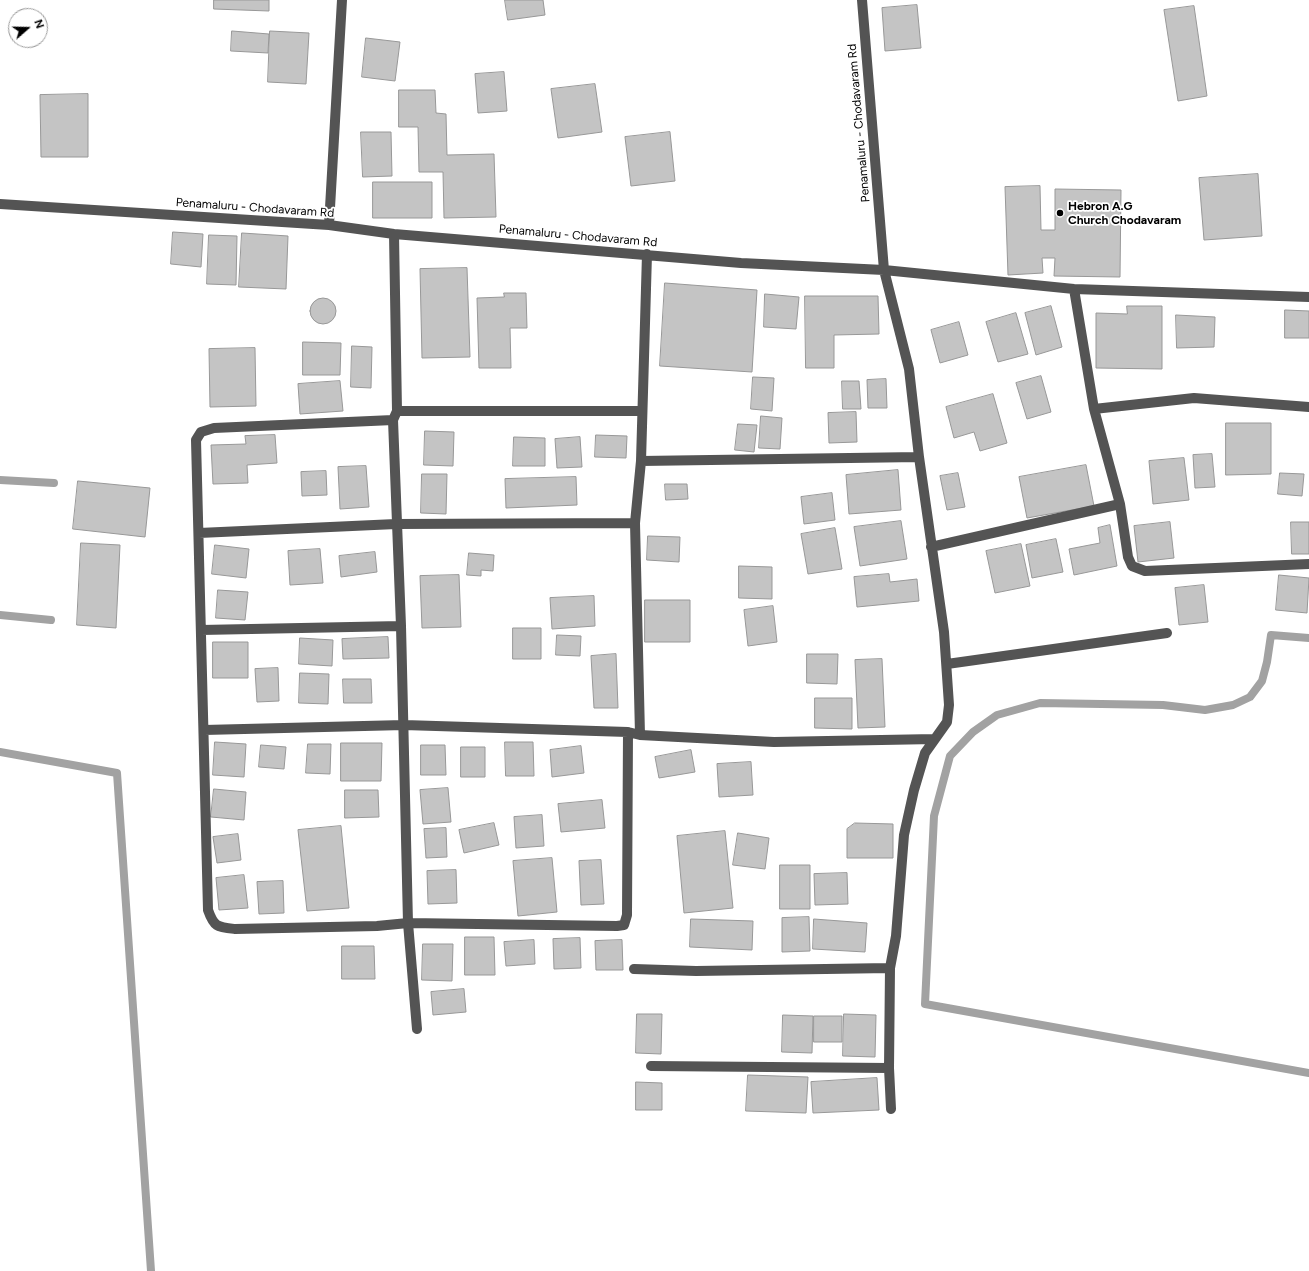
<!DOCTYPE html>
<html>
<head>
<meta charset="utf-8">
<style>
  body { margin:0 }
  #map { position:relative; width:1309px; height:1271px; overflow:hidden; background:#fff; font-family:Figtree,sans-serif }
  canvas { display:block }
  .north { position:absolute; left:8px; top:8px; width:40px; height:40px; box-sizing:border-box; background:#fff; border:1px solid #999; border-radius:50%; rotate:70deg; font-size:11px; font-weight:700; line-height:16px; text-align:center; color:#000 }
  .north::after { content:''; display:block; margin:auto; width:14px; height:18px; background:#000; clip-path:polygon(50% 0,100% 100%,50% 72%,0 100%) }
</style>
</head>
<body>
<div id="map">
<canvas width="1309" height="1271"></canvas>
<div class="north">N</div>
</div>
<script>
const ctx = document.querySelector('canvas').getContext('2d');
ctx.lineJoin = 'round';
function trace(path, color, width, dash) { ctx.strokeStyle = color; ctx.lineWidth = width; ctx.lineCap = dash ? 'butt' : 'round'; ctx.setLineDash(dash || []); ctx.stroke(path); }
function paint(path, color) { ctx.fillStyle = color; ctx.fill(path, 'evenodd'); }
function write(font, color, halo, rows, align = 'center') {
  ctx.font = font + ' Figtree,sans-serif'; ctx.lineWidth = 3.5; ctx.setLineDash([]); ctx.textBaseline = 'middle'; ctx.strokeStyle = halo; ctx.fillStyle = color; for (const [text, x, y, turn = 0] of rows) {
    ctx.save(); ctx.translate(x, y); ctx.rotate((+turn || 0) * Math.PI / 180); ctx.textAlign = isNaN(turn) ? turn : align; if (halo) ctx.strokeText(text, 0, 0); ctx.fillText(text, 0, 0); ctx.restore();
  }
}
trace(new Path2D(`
  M 0,480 L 54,483
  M 0,615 L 51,620
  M 1309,638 L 1271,635 L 1267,662 L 1262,681 L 1250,697 L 1233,705 L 1205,710 L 1163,705 L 1040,703 L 997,715 L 973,732 L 950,756 L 934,816 L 925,1004 L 1309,1073
  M 0,752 L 117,773 L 151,1271`), '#a2a2a2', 8);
const building = new Path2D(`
  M 214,0 L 269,0 L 269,11 L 214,9 Z
  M 505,0 L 543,0 L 545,15 L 508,20 Z
  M 917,5 L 921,48 L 885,51 L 882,8 Z
  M 1194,6 L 1207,96 L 1178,101 L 1164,10 Z
  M 232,31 L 269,34 L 268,53 L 231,51 Z
  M 270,31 L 309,33 L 306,84 L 268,82 Z
  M 366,38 L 400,42 L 395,81 L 362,77 Z
  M 504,72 L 507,111 L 478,113 L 475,74 Z
  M 595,84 L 602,132 L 558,138 L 551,89 Z
  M 399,90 L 435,90 L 436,113 L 446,114 L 447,155 L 494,154 L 496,217 L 444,218 L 443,172 L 419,172 L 418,127 L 399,127 Z
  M 88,94 L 88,157 L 41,157 L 40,95 Z
  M 361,132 L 391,132 L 392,176 L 363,177 Z
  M 670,132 L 675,181 L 631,186 L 625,137 Z
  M 1258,174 L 1262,236 L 1204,240 L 1199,178 Z
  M 373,182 L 432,182 L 432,218 L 373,218 Z
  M 1040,186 L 1041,230 L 1055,230 L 1055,189 L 1121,190 L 1120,277 L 1054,276 L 1055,258 L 1042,258 L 1043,273 L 1008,275 L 1005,187 Z
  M 173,232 L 203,234 L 201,267 L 171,264 Z
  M 242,233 L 288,236 L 286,289 L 239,287 Z
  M 209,235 L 237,236 L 236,285 L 207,284 Z
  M 467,268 L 470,357 L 422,358 L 420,269 Z
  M 665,283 L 757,290 L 752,372 L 660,366 Z
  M 504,293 L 526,293 L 527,328 L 510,328 L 511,368 L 479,368 L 477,298 L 504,297 Z
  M 765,294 L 799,297 L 796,329 L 764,327 Z
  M 805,296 L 878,296 L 879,334 L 834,335 L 834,368 L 806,368 Z
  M310 311a13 13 0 1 1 26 0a13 13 0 1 1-26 0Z
  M 1051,306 L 1062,347 L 1036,355 L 1025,313 Z
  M 1127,306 L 1162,306 L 1162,369 L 1096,368 L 1096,313 L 1127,314 Z
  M 1285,310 L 1309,311 L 1309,338 L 1285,338 Z
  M 1016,313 L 1028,354 L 998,362 L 986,322 Z
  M 1176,315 L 1215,317 L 1214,347 L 1177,348 Z
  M 959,322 L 968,355 L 940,363 L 931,330 Z
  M 303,342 L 341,343 L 340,375 L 303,375 Z
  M 352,346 L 372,347 L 371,388 L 351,387 Z
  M 255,348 L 256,406 L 210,407 L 209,349 Z
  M 1041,376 L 1051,412 L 1027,419 L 1016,383 Z
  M 753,377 L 774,378 L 772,411 L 751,409 Z
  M 886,379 L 887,408 L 868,408 L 867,380 Z
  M 340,381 L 343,411 L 300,414 L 298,384 Z
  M 842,381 L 859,381 L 861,409 L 843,409 Z
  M 993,394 L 1007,443 L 980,451 L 974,432 L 954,438 L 946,407 Z
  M 856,412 L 857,442 L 829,443 L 828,413 Z
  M 761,416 L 782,418 L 780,449 L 759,448 Z
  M 1226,423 L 1271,423 L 1271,474 L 1226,475 Z
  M 738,424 L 757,425 L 754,452 L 735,450 Z
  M 425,431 L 454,432 L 453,466 L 424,465 Z
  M 275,435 L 277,463 L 247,465 L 248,483 L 213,484 L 211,445 L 246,444 L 245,436 Z
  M 596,435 L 627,436 L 626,458 L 595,457 Z
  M 514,437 L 545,438 L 545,466 L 513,466 Z
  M 580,437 L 582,467 L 557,468 L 555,439 Z
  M 1212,454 L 1215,487 L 1195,488 L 1193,455 Z
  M 1184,458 L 1189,500 L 1153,504 L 1149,461 Z
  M 1086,465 L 1094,506 L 1027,518 L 1019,477 Z
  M 366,466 L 369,507 L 340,509 L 338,467 Z
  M 898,470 L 901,510 L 849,514 L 846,475 Z
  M 326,471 L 327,495 L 302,496 L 301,472 Z
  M 958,473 L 965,507 L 947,510 L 940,476 Z
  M 1280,473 L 1304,474 L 1302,496 L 1278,494 Z
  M 422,474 L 447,474 L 446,514 L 421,513 Z
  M 576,477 L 577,505 L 506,508 L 505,479 Z
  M 78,481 L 150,488 L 145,537 L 73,529 Z
  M 665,484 L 687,484 L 688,499 L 666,500 Z
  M 832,493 L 835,520 L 804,524 L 801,497 Z
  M 901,521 L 907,559 L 860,566 L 854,527 Z
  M 1170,522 L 1174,558 L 1138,562 L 1134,526 Z
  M 1291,522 L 1309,522 L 1309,554 L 1292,554 Z
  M 1110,525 L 1117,566 L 1074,575 L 1069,549 L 1100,543 L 1098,528 Z
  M 835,528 L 842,569 L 808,574 L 801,534 Z
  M 648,536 L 680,537 L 679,562 L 647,560 Z
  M 1056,539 L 1063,572 L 1032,578 L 1026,545 Z
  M 81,543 L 120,545 L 116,628 L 77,625 Z
  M 1021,544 L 1030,586 L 995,593 L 986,551 Z
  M 215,545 L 249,549 L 246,578 L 212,574 Z
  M 320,549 L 323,583 L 290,585 L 288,551 Z
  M 375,552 L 377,572 L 341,577 L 339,556 Z
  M 469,553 L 494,555 L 493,571 L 481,570 L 481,576 L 467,575 Z
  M 739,566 L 772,567 L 772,599 L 739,598 Z
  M 889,574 L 890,582 L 917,579 L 919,601 L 857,607 L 854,577 Z
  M 459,575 L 461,627 L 422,628 L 420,576 Z
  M 1279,575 L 1309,578 L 1307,613 L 1276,610 Z
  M 1204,585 L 1208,622 L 1179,625 L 1175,588 Z
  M 218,590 L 248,592 L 245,620 L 216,618 Z
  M 594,596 L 595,626 L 552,629 L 550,598 Z
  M 645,600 L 690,600 L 690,642 L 645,642 Z
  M 773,606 L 777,642 L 748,646 L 744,610 Z
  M 513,628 L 541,628 L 541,659 L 513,659 Z
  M 557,635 L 581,636 L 580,656 L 556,655 Z
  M 388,637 L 389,658 L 343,659 L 342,639 Z
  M 300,638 L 333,640 L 332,666 L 299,664 Z
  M 213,642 L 248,642 L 248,678 L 213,678 Z
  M 616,654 L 618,708 L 594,708 L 591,656 Z
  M 807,654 L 838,654 L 837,684 L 807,683 Z
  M 882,659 L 885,727 L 858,728 L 855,660 Z
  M 278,668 L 279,701 L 257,702 L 255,669 Z
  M 300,673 L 329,674 L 328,704 L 299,703 Z
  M 343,679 L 371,679 L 372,703 L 344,703 Z
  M 815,698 L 852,698 L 852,729 L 815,728 Z
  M 215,742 L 246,744 L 244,777 L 213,775 Z
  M 505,742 L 533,742 L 534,776 L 506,776 Z
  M 341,743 L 382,743 L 381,781 L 341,781 Z
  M 308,744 L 331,744 L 330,774 L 306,773 Z
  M 261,745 L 286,747 L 284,769 L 259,767 Z
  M 421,745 L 445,745 L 446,775 L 421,775 Z
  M 581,746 L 584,773 L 552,777 L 550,750 Z
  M 461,747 L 485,747 L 485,777 L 461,777 Z
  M 691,750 L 695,772 L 659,778 L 655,757 Z
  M 751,762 L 753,795 L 719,797 L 717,764 Z
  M 448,788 L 451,822 L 423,824 L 420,790 Z
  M 214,789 L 246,792 L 244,820 L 211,817 Z
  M 345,790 L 378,790 L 379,817 L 345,818 Z
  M 602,800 L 605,828 L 561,832 L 558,804 Z
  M 542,815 L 544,846 L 516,848 L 514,817 Z
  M 494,823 L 499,845 L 464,853 L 459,830 Z
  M 855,823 L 893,824 L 893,858 L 847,858 L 847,829 Z
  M 341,826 L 349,908 L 307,911 L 298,830 Z
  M 446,828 L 447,857 L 426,858 L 424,829 Z
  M 725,831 L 733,908 L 684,913 L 677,836 Z
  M 738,833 L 769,838 L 765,869 L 733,865 Z
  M 238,834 L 241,860 L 217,863 L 213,837 Z
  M 552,858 L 557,912 L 518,916 L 513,861 Z
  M 601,860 L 604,904 L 581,905 L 579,861 Z
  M 780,865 L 810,865 L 810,909 L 780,909 Z
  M 456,870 L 457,903 L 428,904 L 427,871 Z
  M 847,873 L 848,904 L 815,905 L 814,874 Z
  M 244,875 L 248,908 L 219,910 L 216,878 Z
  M 283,881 L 284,913 L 259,914 L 257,882 Z
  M 809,917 L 810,951 L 782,952 L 782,918 Z
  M 691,919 L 753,921 L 752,950 L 690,947 Z
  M 814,919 L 867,923 L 865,952 L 813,949 Z
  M 465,937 L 494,937 L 495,975 L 465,975 Z
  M 580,938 L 581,968 L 554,969 L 553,939 Z
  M 534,940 L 535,964 L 506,966 L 504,942 Z
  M 622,940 L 623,970 L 596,970 L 595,941 Z
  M 423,944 L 453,944 L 452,981 L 422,980 Z
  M 342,946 L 374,946 L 375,979 L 342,979 Z
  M 464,989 L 466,1012 L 433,1015 L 431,992 Z
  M 637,1014 L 662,1014 L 661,1054 L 636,1053 Z
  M 844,1014 L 876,1015 L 875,1057 L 843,1056 Z
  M 783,1015 L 813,1016 L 812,1053 L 782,1052 Z
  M 814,1016 L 842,1016 L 842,1042 L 814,1042 Z
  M 748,1075 L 808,1077 L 806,1113 L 746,1111 Z
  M 877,1078 L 879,1110 L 813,1113 L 811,1082 Z
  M 636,1082 L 662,1083 L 662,1110 L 636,1110 Z`);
paint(building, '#c4c4c4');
trace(building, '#989898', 1);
trace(new Path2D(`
  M 862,0 L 884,270 L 909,369 L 919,457 L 944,632 L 949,705 L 947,722 L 925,753 L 914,790 L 904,835 L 896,936 L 890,968 L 889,1068 L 891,1109
  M 0,204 L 329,225 L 394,234 L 741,263 L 884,270 L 1074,289 L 1309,297
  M 329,225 L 342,0
  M 394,234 L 397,411 L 393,420 L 401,626 L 408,923 L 617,926 L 624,925 L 627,915 L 628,732
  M 1074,289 L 1094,409 L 1120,504 L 1128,557 L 1132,566 L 1145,571 L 1309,564
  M 1094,409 L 1194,398 L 1309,407
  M 397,411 L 642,411
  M 393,420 L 214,428 L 201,432 L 196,440 L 208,910 C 214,927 217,927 235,929 L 377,926 L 408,923 L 417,1029
  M 641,461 L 919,457
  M 199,533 L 396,524 L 635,523
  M 931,547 L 1120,504
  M 201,630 L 401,626
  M 947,664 L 1167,633
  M 204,730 L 404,725 L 628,732 L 640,735 L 774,742 L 935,739
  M 640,735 L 635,523 L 641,461 L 647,254
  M 634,969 L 696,971 L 890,968
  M 651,1066 L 889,1068`), '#545454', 10);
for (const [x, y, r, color] of [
  [1060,213,4,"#000"]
]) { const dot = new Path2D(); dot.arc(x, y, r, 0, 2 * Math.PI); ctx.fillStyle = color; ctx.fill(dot); trace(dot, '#fff', 1.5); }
write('12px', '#000', '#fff', [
  ["Penamaluru - Chodavaram Rd",859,123,-95],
  ["Penamaluru - Chodavaram Rd",255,208,4],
  ["Penamaluru - Chodavaram Rd",578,236,5]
]);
write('bold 12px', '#000', '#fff', [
  ["Hebron A.G",1068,206],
  ["Church Chodavaram",1068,220]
], 'left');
</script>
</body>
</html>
